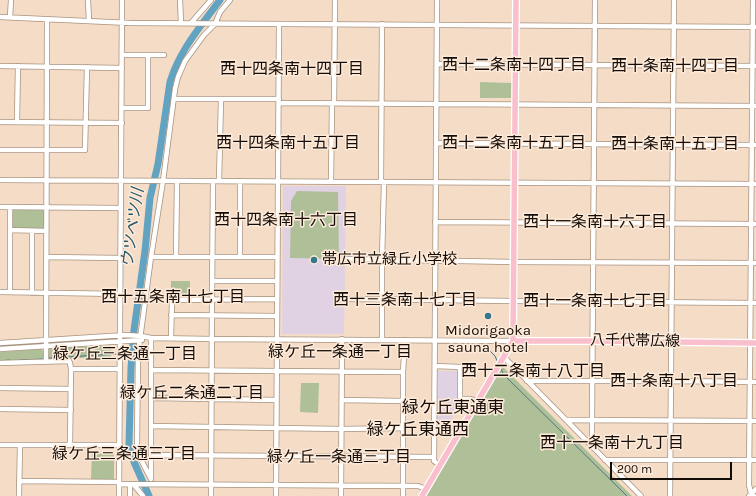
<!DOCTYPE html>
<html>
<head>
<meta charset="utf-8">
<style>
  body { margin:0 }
  #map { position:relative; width:756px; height:496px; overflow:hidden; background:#f4dcc7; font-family:Karla,sans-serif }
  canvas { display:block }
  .scale { position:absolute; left:610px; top:462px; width:122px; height:18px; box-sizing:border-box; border:2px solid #140c06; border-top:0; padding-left:5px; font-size:12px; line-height:14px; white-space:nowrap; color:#140c06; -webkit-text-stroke:3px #feead9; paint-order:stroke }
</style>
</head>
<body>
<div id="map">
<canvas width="756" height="496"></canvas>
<div class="scale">200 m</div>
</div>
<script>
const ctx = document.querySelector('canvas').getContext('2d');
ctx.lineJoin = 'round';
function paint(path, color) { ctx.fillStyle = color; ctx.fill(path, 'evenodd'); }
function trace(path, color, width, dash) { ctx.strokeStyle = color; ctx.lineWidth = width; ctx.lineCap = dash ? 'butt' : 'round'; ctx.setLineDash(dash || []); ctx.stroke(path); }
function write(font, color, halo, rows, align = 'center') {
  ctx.font = font + ' Karla,"Noto Sans JP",sans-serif'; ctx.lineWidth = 3; ctx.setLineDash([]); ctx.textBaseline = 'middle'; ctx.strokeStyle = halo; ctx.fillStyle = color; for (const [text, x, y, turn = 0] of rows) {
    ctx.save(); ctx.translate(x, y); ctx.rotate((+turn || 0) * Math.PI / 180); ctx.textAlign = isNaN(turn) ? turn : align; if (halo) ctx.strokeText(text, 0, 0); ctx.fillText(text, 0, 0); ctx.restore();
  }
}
paint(new Path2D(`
  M 283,186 L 346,186 L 344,334 L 282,334 Z
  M 438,371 L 458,371 L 457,410 L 445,429 L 437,426 Z`), '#e0d1e3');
paint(new Path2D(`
  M 480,82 L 512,83 L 512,98 L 480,98 Z
  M 297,191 L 338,192 L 339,259 L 290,258 L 291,201 Z
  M 14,209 L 44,209 L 44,229 L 11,229 L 11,211 Z
  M 171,281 L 190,281 L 190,298 L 171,298 Z
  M 111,345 L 111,357 L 50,359 L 47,357 L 47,350 L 50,348 Z
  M 41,349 L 43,351 L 44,357 L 42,359 L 0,361 L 0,352 Z
  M 501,365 L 632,496 L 424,496 Z
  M 301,383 L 319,383 L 318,413 L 300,412 Z
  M 92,453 L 114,454 L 114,479 L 91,479 Z`), '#afc099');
trace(new Path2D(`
  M 487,348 L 495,356 L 498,363
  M 122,353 L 132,351
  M 49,358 L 117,354
  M 21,360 L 43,359
  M 0,361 L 9,360
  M 500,367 L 504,375 L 627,496`), '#4b7689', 1);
trace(new Path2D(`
  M 149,496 L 134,462 L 129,445 L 131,368 L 134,330 L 145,251 L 150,198 L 158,164 L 170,82 C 179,51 201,26 220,0`), '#62a3c1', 7);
const minor = new Path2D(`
  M 88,0 L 89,21
  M 180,0 L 181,23
  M 437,0 L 434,461 L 440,465
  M 753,0 L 749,485 L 751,493 L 754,496
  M 0,17 L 130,23 L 756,27
  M 10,17 L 11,0
  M 191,23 L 211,0
  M 122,55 L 164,55
  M 437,64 L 756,66
  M 0,66 L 122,68
  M 174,99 L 279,99
  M 279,103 L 756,106
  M 334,103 L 335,0
  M 122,108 L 148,108 L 148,55
  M 0,122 L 122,123
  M 17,122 L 18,66
  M 436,143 L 756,145
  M 0,150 L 85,150 L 87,67
  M 0,180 L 756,184
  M 219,181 L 221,99
  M 331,181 L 332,103
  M 381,182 L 382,24
  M 0,207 L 121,208
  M 435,222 L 756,224
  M 10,230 L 46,231
  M 46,257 L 121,258
  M 151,257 L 277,257
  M 176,257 L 177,181
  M 240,257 L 240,181
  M 347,259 L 514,262 L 756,263
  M 212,281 L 277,281
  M 0,292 L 121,294
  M 10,292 L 10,207
  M 32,293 L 32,231
  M 350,299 L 514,301 L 756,303
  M 171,315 L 277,316
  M 171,338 L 172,300 L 277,299
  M 382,340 L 382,260 L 384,182
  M 0,343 L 126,335 L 141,336 L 151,338 L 212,339 L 513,341
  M 0,349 L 142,340
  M 504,357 L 641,496
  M 46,361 L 47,19
  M 0,363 L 69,361 L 70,363 L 71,369 L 70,445
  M 435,366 L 460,367 L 460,399 L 471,399 L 478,402
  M 71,369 L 120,369
  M 151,370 L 403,372
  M 527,381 L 672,381 L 756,382
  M 0,388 L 70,389
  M 151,398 L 276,400
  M 342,400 L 404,401
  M 0,409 L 71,410
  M 567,420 L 756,421
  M 151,426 L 341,429 L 403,428
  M 0,445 L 120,445
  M 591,446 L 592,441 L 592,420 L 595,0
  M 151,455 L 434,457
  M 605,460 L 756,460
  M 151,477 L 151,338
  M 151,479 L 139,456 L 137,444 L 138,354 L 151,257 L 163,181 L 175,89 L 178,77 L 185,61 L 204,35 L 215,24 L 220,12 L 230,0
  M 19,481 L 119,482
  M 119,484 L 418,486 L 426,489
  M 134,485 L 143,496
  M 19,496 L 20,445
  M 119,496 L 122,0
  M 130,496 L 130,484
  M 211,496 L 212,299 L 213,181
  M 276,496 L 279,24
  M 341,496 L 342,339
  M 403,496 L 403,372 L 405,340
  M 670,496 L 674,0
  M 749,496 L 756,489`);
const major = new Path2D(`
  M 513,341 L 593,341 L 756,343
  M 422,496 L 513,341 L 516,0`);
trace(minor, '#a8927e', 6);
trace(major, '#fff', 8);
trace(minor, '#fff', 4.5);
trace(major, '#fabfcc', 5.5);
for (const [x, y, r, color] of [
  [314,260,4,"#37758a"],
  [488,316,4,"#37758a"]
]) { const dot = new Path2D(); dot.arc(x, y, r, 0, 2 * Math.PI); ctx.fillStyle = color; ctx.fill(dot); trace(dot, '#feead9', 1.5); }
write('15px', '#140c06', '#feead9', [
  ["帯広市立緑丘小学校",322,260],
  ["Midorigaoka",488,331,"center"],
  ["sauna hotel",488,348,"center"]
], 'left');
write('15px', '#140c06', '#feead9', [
  ["八千代帯広線",635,341,1]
]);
write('16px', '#140c06', '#feead9', [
  ["西十二条南十四丁目",514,65],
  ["西十条南十四丁目",675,66],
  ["西十四条南十四丁目",292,69],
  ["西十四条南十五丁目",288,143],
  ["西十二条南十五丁目",514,143],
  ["西十条南十五丁目",675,144],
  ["西十四条南十六丁目",286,220],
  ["西十一条南十六丁目",595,222],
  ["西十五条南十七丁目",173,297],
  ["西十三条南十七丁目",405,300],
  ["西十一条南十七丁目",595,301],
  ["緑ケ丘一条通一丁目",340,352],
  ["緑ケ丘三条通一丁目",125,354],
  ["西十二条南十八丁目",533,371],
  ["西十条南十八丁目",674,381],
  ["緑ケ丘二条通二丁目",192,393],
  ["西十一条南十九丁目",612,443],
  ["緑ケ丘三条通三丁目",124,454],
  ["緑ケ丘一条通三丁目",339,457]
]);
write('italic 16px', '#22566c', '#feead9', [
  ["ウツベツ川",133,228,-82]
]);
write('17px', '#140c06', '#feead9', [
  ["緑ケ丘東通東",453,408],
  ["緑ケ丘東通西",418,430]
]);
</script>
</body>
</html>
